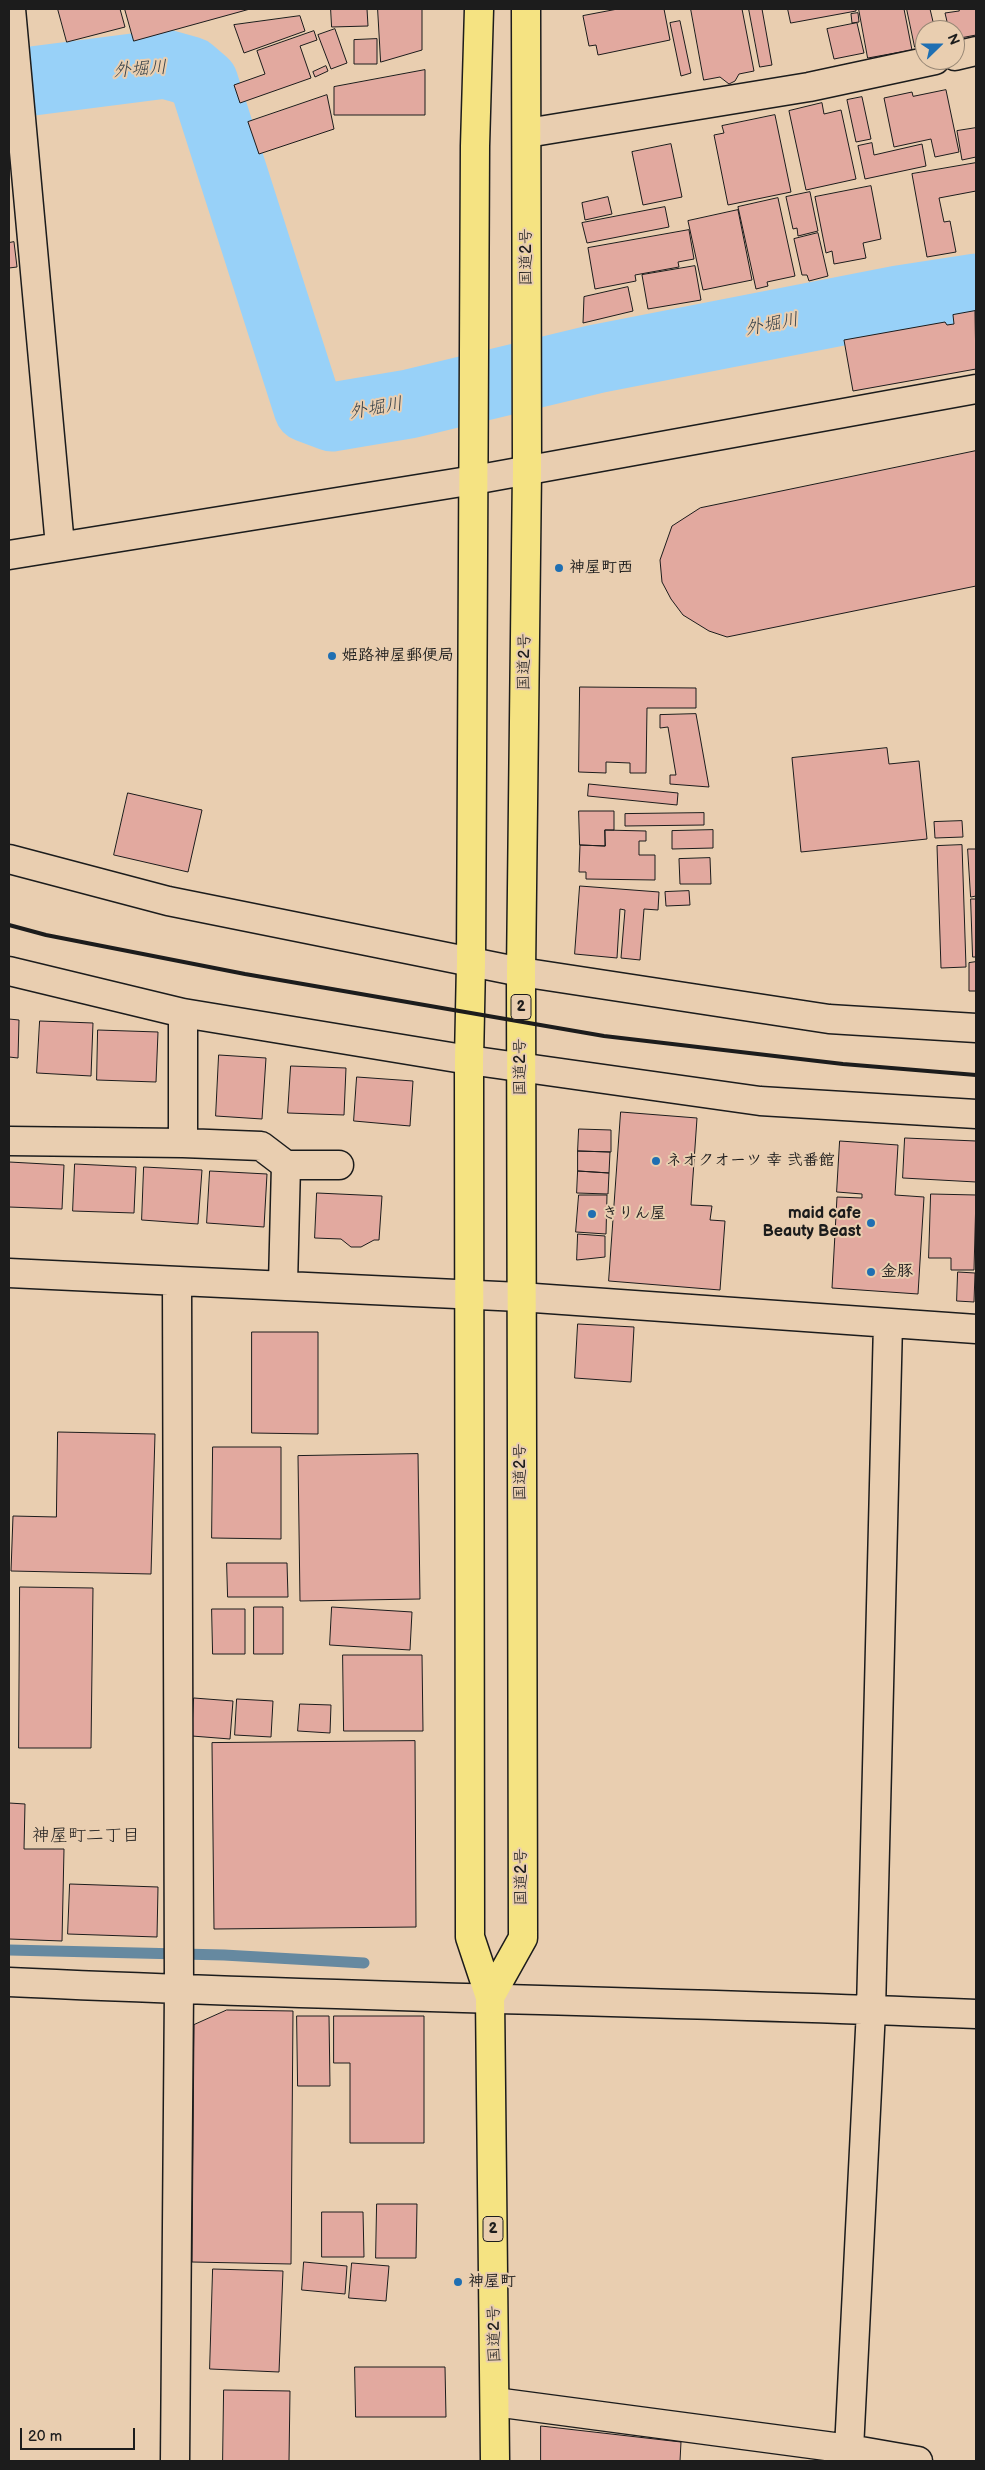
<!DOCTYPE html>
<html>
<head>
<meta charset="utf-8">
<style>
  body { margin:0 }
  #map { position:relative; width:985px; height:2470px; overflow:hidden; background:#e9ceb0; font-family:"Balsamiq Sans",sans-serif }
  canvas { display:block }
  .frame { position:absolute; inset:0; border:10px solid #1c1c1c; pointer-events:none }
  .north { position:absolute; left:915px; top:20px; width:50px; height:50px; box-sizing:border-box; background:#e9ceb0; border:1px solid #978775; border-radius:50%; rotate:68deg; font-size:14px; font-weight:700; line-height:20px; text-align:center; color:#1c1c1c }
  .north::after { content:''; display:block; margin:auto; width:18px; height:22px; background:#1f6fb2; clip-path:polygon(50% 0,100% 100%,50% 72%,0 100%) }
  .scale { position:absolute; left:20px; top:2428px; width:115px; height:22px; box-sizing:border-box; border:2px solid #1c1c1c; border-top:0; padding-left:6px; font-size:15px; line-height:18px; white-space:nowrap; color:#1c1c1c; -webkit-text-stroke:4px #e9ceb0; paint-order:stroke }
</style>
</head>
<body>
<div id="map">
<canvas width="985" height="2470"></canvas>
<div class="frame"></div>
<div class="north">N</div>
<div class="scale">20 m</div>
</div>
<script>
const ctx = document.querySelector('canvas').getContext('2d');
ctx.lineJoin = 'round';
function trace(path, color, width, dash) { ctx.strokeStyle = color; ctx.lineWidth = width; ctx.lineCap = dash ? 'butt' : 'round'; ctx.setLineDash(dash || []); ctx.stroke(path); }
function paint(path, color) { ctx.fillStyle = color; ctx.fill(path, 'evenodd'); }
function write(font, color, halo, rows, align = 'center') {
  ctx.font = font + ' "Balsamiq Sans","Klee One",sans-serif'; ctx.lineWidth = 4; ctx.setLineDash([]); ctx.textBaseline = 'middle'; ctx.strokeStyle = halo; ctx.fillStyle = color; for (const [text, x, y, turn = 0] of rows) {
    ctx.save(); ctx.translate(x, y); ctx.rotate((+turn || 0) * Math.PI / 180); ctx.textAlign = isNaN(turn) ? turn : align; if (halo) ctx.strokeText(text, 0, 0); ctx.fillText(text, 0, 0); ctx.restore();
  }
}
trace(new Path2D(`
  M 9,1950 L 224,1955 L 364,1963`), '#6689a0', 11);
trace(new Path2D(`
  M 9,84 L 165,64 L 190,71 L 204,83 L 308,408 L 332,417 L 409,404 L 596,359 L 898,300 L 976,288`), '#98d1f8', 69);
const building = new Path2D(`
  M 58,9 L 120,9 L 125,27 L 67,42 Z
  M 125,9 L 250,9 L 134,41 Z
  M 331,9 L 367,9 L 368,26 L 332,27 Z
  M 378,9 L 422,9 L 422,50 L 381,62 Z
  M 618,9 L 664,9 L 670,40 L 598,55 L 596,45 L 589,46 L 583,16 Z
  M 691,9 L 742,9 L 754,71 L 739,74 L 735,81 L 729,84 L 720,77 L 704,80 Z
  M 749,9 L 762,9 L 772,65 L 760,67 Z
  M 788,9 L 856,9 L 856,11 L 791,23 Z
  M 859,9 L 904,9 L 912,50 L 868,58 Z
  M 907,9 L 930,9 L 935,30 L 925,30 L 925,45 L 915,47 Z
  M 959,9 L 976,9 L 976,35 L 955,39 L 955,30 L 949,30 L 945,13 L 959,11 Z
  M 858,13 L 859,22 L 852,23 L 851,14 Z
  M 300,16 L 305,31 L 244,53 L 234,25 Z
  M 680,21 L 691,73 L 681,76 L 670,23 Z
  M 857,23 L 864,53 L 834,59 L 827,29 Z
  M 335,29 L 347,63 L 331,69 L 318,35 Z
  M 314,31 L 317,40 L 300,46 L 311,78 L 240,103 L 234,85 L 265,74 L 257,51 Z
  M 377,39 L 377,64 L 354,64 L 354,40 Z
  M 326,66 L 328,71 L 315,77 L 313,72 Z
  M 425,70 L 425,115 L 334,115 L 334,87 Z
  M 946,90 L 959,152 L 935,157 L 931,139 L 894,147 L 884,98 L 912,92 L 913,96 Z
  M 327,95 L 334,129 L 259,154 L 248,122 Z
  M 862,97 L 871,139 L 856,142 L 847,100 Z
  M 822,103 L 824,114 L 841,110 L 856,179 L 806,190 L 789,111 Z
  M 775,115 L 791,192 L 728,205 L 714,135 L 724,133 L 722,126 Z
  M 976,128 L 976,157 L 962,160 L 957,131 Z
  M 872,143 L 874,155 L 922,144 L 926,166 L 865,179 L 858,146 Z
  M 671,144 L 682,197 L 643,205 L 632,152 Z
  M 976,163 L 976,191 L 939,198 L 944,222 L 950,221 L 956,252 L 927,257 L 912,174 Z
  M 871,186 L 881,239 L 863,243 L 866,258 L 834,264 L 832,251 L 826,253 L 815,197 Z
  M 810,192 L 818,231 L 798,236 L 797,228 L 793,229 L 786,197 Z
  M 608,197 L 612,214 L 585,220 L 582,203 Z
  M 778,198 L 795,276 L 767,282 L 768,286 L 756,289 L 738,207 Z
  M 665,207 L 669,227 L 587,243 L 582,223 Z
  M 738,210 L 752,280 L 703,290 L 688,221 Z
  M 689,230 L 694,259 L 678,262 L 679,267 L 635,275 L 636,281 L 595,289 L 588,248 Z
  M 818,233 L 828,276 L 809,281 L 807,275 L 802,275 L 794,239 Z
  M 14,242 L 17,267 L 9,268 L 9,243 Z
  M 695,266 L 701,300 L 648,309 L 642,275 Z
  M 628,287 L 633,311 L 583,323 L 584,297 Z
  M 975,311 L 976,369 L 853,391 L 844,340 L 945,322 L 947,325 L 954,324 L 953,315 Z
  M 976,451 L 976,586 L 727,637 L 709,631 L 683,615 L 671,599 L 662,582 L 660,560 L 672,526 L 700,508 Z
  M 580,687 L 696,688 L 696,708 L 647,708 L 646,773 L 630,773 L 630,763 L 606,762 L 606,773 L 579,772 Z
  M 696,714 L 709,787 L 670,784 L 670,775 L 676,775 L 668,727 L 660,728 L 660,715 Z
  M 887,748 L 889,764 L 919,761 L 927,839 L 801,852 L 792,758 Z
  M 589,784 L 678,793 L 677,805 L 588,796 Z
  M 128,793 L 202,810 L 188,872 L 114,855 Z
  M 579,811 L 614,811 L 614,830 L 605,830 L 605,846 L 580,845 Z
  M 704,813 L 704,825 L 625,826 L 625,814 Z
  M 962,821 L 963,837 L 935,838 L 934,822 Z
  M 605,830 L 646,831 L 646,841 L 639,841 L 639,855 L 655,855 L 655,880 L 586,879 L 586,872 L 579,872 L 580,845 L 605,846 Z
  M 713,830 L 713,848 L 672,849 L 672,831 Z
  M 962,845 L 966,967 L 941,968 L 937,846 Z
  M 968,849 L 976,849 L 976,896 L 971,897 Z
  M 710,858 L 711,884 L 680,884 L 679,859 Z
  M 580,886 L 659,892 L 658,910 L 644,909 L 640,960 L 621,958 L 625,910 L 620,909 L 617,958 L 575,954 Z
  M 689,891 L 690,905 L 666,906 L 665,892 Z
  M 971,899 L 976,899 L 976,957 L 973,957 Z
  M 976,962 L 976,991 L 969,991 L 969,963 Z
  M 9,1019 L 19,1020 L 18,1058 L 9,1057 Z
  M 40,1021 L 93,1023 L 91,1076 L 37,1073 Z
  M 98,1030 L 158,1032 L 156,1082 L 97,1080 Z
  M 219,1055 L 266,1058 L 262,1119 L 216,1116 Z
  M 291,1066 L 346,1068 L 344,1115 L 288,1113 Z
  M 357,1077 L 413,1081 L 410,1126 L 354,1121 Z
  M 621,1112 L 697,1118 L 691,1205 L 712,1206 L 710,1220 L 725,1221 L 720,1290 L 609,1281 Z
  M 579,1129 L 611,1130 L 611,1152 L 578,1151 Z
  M 905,1138 L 976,1141 L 976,1182 L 903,1178 Z
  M 840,1141 L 898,1145 L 895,1195 L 924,1197 L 918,1294 L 832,1288 L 837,1197 L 862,1198 L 862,1194 L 837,1192 Z
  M 578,1151 L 610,1152 L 609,1173 L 578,1171 Z
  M 9,1162 L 64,1165 L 62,1209 L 9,1207 Z
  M 75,1164 L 136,1167 L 134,1213 L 73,1211 Z
  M 144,1167 L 202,1170 L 198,1224 L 142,1220 Z
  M 210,1171 L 267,1174 L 264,1227 L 207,1223 Z
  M 578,1171 L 609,1173 L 608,1194 L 577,1193 Z
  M 317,1193 L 382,1196 L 379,1240 L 374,1240 L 361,1247 L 351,1247 L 341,1239 L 315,1238 Z
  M 931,1194 L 976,1195 L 974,1270 L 951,1270 L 951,1258 L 929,1258 Z
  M 579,1195 L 607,1195 L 606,1234 L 576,1232 Z
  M 578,1234 L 605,1236 L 605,1257 L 577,1260 Z
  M 958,1272 L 975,1273 L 974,1302 L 957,1301 Z
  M 578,1324 L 634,1327 L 631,1382 L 575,1378 Z
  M 252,1332 L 318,1332 L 318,1434 L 252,1433 Z
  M 58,1432 L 155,1434 L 151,1574 L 11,1571 L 13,1516 L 56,1517 Z
  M 213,1447 L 281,1447 L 281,1539 L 212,1538 Z
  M 418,1454 L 420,1599 L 300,1601 L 298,1456 Z
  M 227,1563 L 287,1563 L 288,1597 L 228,1597 Z
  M 20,1587 L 93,1588 L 91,1748 L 19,1748 Z
  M 254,1607 L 283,1607 L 283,1654 L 254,1654 Z
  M 332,1607 L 412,1612 L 410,1650 L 330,1645 Z
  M 212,1609 L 245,1609 L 245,1654 L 213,1654 Z
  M 343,1655 L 422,1655 L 423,1731 L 344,1731 Z
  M 194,1698 L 233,1701 L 230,1739 L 192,1736 Z
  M 237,1699 L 273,1701 L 271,1737 L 235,1735 Z
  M 300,1704 L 331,1705 L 330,1733 L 298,1731 Z
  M 415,1741 L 416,1927 L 214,1929 L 212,1743 Z
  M 9,1803 L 25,1804 L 24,1849 L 64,1849 L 62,1941 L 9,1939 Z
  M 70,1884 L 158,1887 L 157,1937 L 68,1934 Z
  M 227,2010 L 293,2011 L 291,2264 L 192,2262 L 194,2025 Z
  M 297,2016 L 329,2016 L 330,2086 L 298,2086 Z
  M 334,2016 L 424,2016 L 424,2143 L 350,2143 L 350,2063 L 334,2063 Z
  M 377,2204 L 417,2204 L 416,2258 L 376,2258 Z
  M 322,2212 L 363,2212 L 364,2257 L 322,2257 Z
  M 304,2262 L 347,2266 L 345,2294 L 302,2290 Z
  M 352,2263 L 389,2266 L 386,2301 L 349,2298 Z
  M 213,2269 L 283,2271 L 279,2372 L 210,2369 Z
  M 355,2367 L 445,2367 L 446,2417 L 356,2417 Z
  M 224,2390 L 290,2391 L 289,2461 L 223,2461 Z
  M 541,2426 L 681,2442 L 680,2461 L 541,2461 Z`);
paint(building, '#e2a99f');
trace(building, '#1c1c1c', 1);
const street = new Path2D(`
  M 11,9 L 60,546
  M 955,56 L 976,51
  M 527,133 L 809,87 L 935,60
  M 9,555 L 474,480 L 976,389
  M 9,859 L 168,901 L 521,972 L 829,1019 L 976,1028
  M 9,971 L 183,1013 L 469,1060 L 760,1101 L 976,1114
  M 183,1013 L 183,1143
  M 9,1141 L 183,1143 L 261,1146 L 286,1165
  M 9,1273 L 520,1297 L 976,1329
  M 283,1284 L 286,1165 L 339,1165
  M 9,1982 C 331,1997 654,2001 976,2014
  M 495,2402 L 849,2449 L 918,2461
  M 849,2449 L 871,2010 L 888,1323
  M 175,2461 L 179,1990 L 177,1281`);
const highway = new Path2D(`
  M 479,9 L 475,146 L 471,963 L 469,1060 L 470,1937 L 490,1997 L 495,2461
  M 490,1997 L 523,1938 L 521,972 L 527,470 L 526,9`);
trace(street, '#1c1c1c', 31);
trace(highway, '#1c1c1c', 31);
trace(street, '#e9ceb0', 28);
trace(highway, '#f5e382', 28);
trace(new Path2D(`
  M 9,925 L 46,935 L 245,974 L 604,1036 L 843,1064 L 976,1075`), '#1c1c1c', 4);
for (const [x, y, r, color] of [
  [559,568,5,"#1f6fb2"],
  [332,656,5,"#1f6fb2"],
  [656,1161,5,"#1f6fb2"],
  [592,1214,5,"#1f6fb2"],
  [871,1223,5,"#1f6fb2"],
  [871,1272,5,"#1f6fb2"],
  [458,2282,5,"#1f6fb2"]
]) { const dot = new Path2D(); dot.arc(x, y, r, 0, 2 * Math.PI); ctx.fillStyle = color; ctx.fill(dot); trace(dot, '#e9ceb0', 2); }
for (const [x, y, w] of [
  [521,1007,20],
  [493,2229,20]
]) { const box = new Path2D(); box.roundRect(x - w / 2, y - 12.5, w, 25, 4); ctx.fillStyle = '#e9ceb0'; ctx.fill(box); trace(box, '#1c1c1c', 1); }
write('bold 15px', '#1c1c1c', null, [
  ["2",521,1007],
  ["2",493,2229]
]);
write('16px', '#1c1c1c', '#e9ceb0', [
  ["国道2号",527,257,-90],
  ["国道2号",525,662,-89],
  ["国道2号",521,1067,-90],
  ["国道2号",521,1472,-90],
  ["国道2号",522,1877,-90],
  ["国道2号",495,2334,-91]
]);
write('bold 16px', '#1c1c1c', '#e9ceb0', [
  ["神屋町西",569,568],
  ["姫路神屋郵便局",342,656],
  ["ネオクオーツ 幸 弐番館",666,1161],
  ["きりん屋",602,1214],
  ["maid cafe",861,1214,"right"],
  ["Beauty Beast",861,1232,"right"],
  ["金豚",881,1272],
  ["神屋町",468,2282]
], 'left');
write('italic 18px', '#354048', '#e9ceb0', [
  ["外堀川",140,70,-4],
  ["外堀川",772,325,-11],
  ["外堀川",376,409,-10]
]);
write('18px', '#1c1c1c', '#e9ceb0', [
  ["神屋町二丁目",86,1836]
]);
</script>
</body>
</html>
